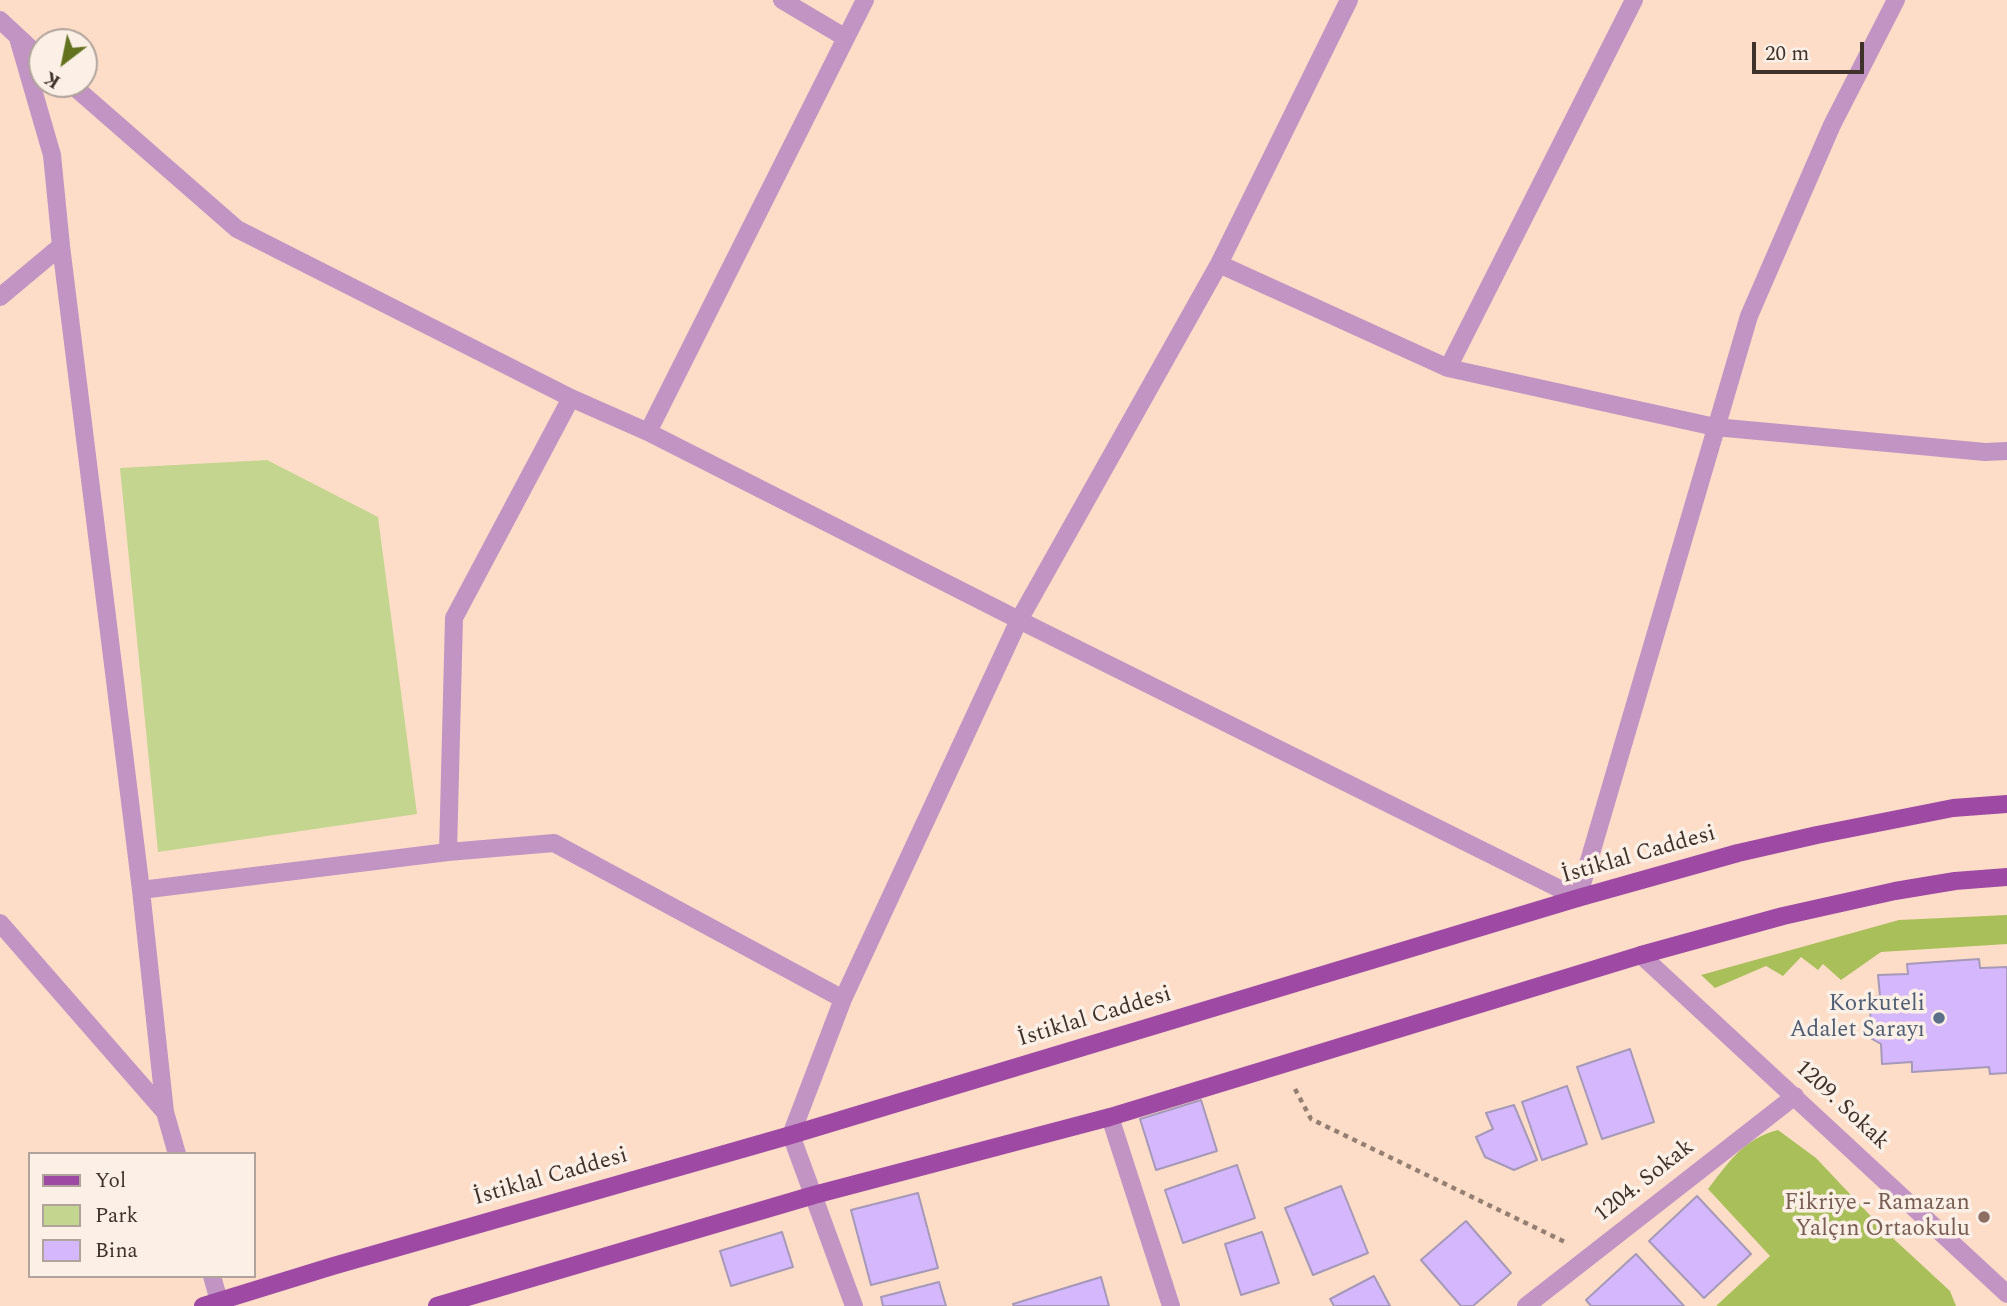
<!DOCTYPE html>
<html>
<head>
<meta charset="utf-8">
<style>
  body { margin:0 }
  #map { position:relative; width:2007px; height:1306px; overflow:hidden; background:#feddc8; font-family:Spectral,serif }
  canvas { display:block }
  .legend { position:absolute; left:28px; top:1152px; width:228px; height:126px; box-sizing:border-box; background:#fcefe6; border:2px solid #b0a39b; margin:0; padding:9px 12px; list-style:none; font-size:21px; color:#3e322a }
  .legend li { display:flex; align-items:center; gap:14px; height:35px }
  .legend b { width:35px; border:2px solid #b0a39b }
  .north { position:absolute; left:28px; top:28px; width:70px; height:70px; box-sizing:border-box; background:#fcefe6; border:2px solid #b0a39b; border-radius:50%; rotate:212deg; font-size:19px; font-weight:700; line-height:28px; text-align:center; color:#3e322a }
  .north::after { content:''; display:block; margin:auto; width:24px; height:32px; background:#63721f; clip-path:polygon(50% 0,100% 100%,50% 72%,0 100%) }
  .scale { position:absolute; left:1752px; top:42px; width:112px; height:32px; box-sizing:border-box; border:4px solid #3e322a; border-top:0; padding-left:9px; font-size:21px; line-height:24px; white-space:nowrap; color:#3e322a; -webkit-text-stroke:5px #fcefe6; paint-order:stroke }
</style>
</head>
<body>
<div id="map">
<canvas width="2007" height="1306"></canvas>
<ul class="legend">
<li><b style="height:9px;background:#9e4aa4"></b>Yol</li>
<li><b style="height:19px;background:#c3d58e"></b>Park</li>
<li><b style="height:19px;background:#d5b7fe"></b>Bina</li>
</ul>
<div class="north">K</div>
<div class="scale">20 m</div>
</div>
<script>
const ctx = document.querySelector('canvas').getContext('2d');
ctx.lineJoin = 'round';
function paint(path, color) { ctx.fillStyle = color; ctx.fill(path, 'evenodd'); }
function trace(path, color, width, dash) { ctx.strokeStyle = color; ctx.lineWidth = width; ctx.lineCap = dash ? 'butt' : 'round'; ctx.setLineDash(dash || []); ctx.stroke(path); }
function write(font, color, halo, rows, align = 'center') {
  ctx.font = font + ' Spectral,serif'; ctx.lineWidth = 7; ctx.setLineDash([]); ctx.textBaseline = 'middle'; ctx.strokeStyle = halo; ctx.fillStyle = color; for (const [text, x, y, turn = 0] of rows) {
    ctx.save(); ctx.translate(x, y); ctx.rotate((+turn || 0) * Math.PI / 180); ctx.textAlign = isNaN(turn) ? turn : align; if (halo) ctx.strokeText(text, 0, 0); ctx.fillText(text, 0, 0); ctx.restore();
  }
}
paint(new Path2D(`
  M 267,460 L 378,517 L 417,814 L 158,852 L 120,468 Z`), '#c3d58e');
paint(new Path2D(`
  M 2007,915 L 2007,944 L 1881,952 L 1841,980 L 1823,964 L 1818,970 L 1801,957 L 1783,976 L 1766,966 L 1715,988 L 1701,975 L 1899,920 Z
  M 1778,1130 L 1816,1158 L 1883,1229 L 1950,1291 L 1956,1306 L 1716,1306 L 1770,1256 L 1708,1189 C 1729,1162 1743,1139 1778,1130 Z`), '#a9bf5a');
const building = new Path2D(`
  M 1979,959 L 1980,968 L 2007,967 L 2007,1073 L 1990,1074 L 1989,1067 L 1912,1072 L 1912,1062 L 1882,1064 L 1881,1044 L 1872,1039 L 1869,997 L 1880,996 L 1878,975 L 1908,974 L 1907,964 Z
  M 1630,1049 L 1654,1122 L 1602,1139 L 1577,1067 Z
  M 1567,1086 L 1587,1144 L 1542,1160 L 1522,1102 Z
  M 1201,1100 L 1217,1151 L 1156,1170 L 1140,1119 Z
  M 1514,1105 L 1537,1160 L 1514,1170 L 1485,1157 L 1476,1137 L 1493,1129 L 1486,1113 Z
  M 1237,1165 L 1255,1218 L 1183,1243 L 1165,1190 Z
  M 1341,1186 L 1368,1253 L 1313,1275 L 1285,1208 Z
  M 918,1193 L 938,1268 L 871,1285 L 851,1210 Z
  M 1697,1196 L 1751,1254 L 1704,1298 L 1649,1241 Z
  M 1466,1221 L 1511,1273 L 1473,1306 L 1461,1306 L 1421,1260 Z
  M 782,1232 L 793,1267 L 731,1286 L 720,1251 Z
  M 1262,1232 L 1279,1283 L 1241,1295 L 1225,1244 Z
  M 1636,1254 L 1684,1306 L 1591,1306 L 1586,1300 Z
  M 1374,1276 L 1390,1306 L 1334,1306 L 1330,1299 Z
  M 1101,1277 L 1109,1306 L 1014,1306 L 1013,1304 Z
  M 939,1282 L 946,1306 L 883,1306 L 881,1297 Z`);
paint(building, '#d5b7fe');
trace(building, '#a699b8', 2);
trace(new Path2D(`
  M 1295,1089 L 1311,1119 L 1565,1242`), '#957f71', 4.5, [5, 5]);
trace(new Path2D(`
  M 782,0 L 846,38
  M 0,20 L 42,59
  M 18,38 L 52,155 L 61,246 L 141,890 L 165,1112 L 177,1154
  M 71,84 L 237,229 L 571,398 L 648,432 L 1019,620 L 1578,898 L 1749,316 L 1832,125 L 1896,0
  M 1219,264 L 1448,368 L 1715,427 L 1985,452 L 2007,451
  M 0,297 L 61,246
  M 1448,368 L 1634,0
  M 648,432 L 865,0
  M 448,852 L 454,618 L 571,398
  M 141,890 L 448,852 L 554,843 L 843,999
  M 0,923 L 165,1112
  M 1641,955 L 2007,1294
  M 1110,1117 L 1171,1306
  M 212,1276 L 219,1301
  M 854,1306 L 791,1135 L 843,999 L 1019,620 L 1219,264 L 1349,0
  M 1526,1306 L 1795,1096`), '#c194c3', 18);
trace(new Path2D(`
  M 203,1306 L 333,1266 L 791,1135 L 1578,898 L 1738,853 L 1817,835 L 1953,808 L 2007,804
  M 437,1306 L 814,1195 L 1110,1117 L 1641,955 L 1783,916 L 1895,891 L 1955,881 L 2007,877`), '#9e4aa4', 18);
for (const [x, y, r, color] of [
  [1939,1018,7,"#5c6f8a"],
  [1984,1217,7,"#8d6e63"]
]) { const dot = new Path2D(); dot.arc(x, y, r, 0, 2 * Math.PI); ctx.fillStyle = color; ctx.fill(dot); trace(dot, '#fcefe6', 2.5); }
write('23px', '#3e322a', '#fcefe6', [
  ["İstiklal Caddesi",1639,856,-16],
  ["İstiklal Caddesi",1095,1018,-17],
  ["1209. Sokak",1841,1106,43],
  ["İstiklal Caddesi",551,1178,-16],
  ["1204. Sokak",1645,1182,-38]
]);
write('23px', '#4e5e75', '#fcefe6', [
  ["Korkuteli",1925,1005],
  ["Adalet Sarayı",1925,1031]
], 'right');
write('23px', '#785e54', '#fcefe6', [
  ["Fikriye - Ramazan",1970,1204],
  ["Yalçın Ortaokulu",1970,1230]
], 'right');
</script>
</body>
</html>
